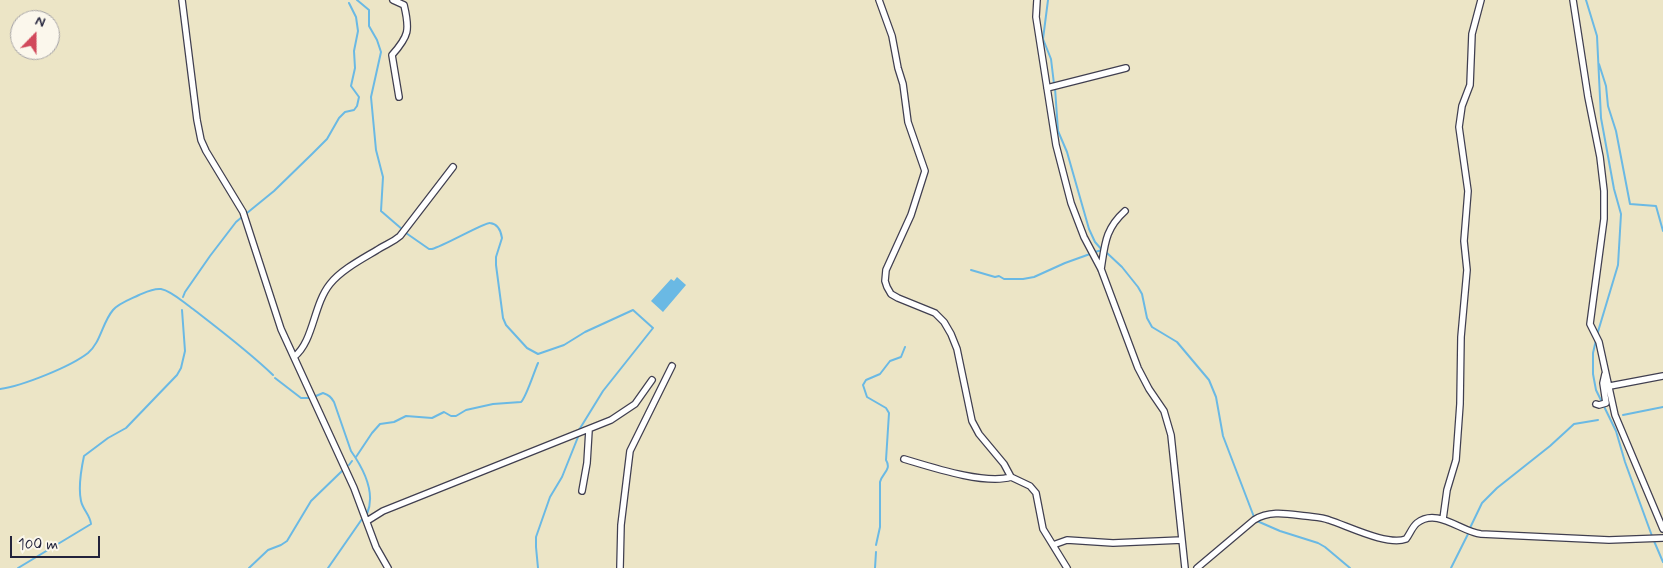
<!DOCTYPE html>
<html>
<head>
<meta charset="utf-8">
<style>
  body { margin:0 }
  #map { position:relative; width:1663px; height:568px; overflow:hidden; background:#ece5c6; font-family:Mynerve,sans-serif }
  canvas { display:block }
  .north { position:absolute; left:10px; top:10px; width:50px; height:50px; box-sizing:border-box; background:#fbf7ec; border:1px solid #a4a2a5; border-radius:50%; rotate:22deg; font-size:14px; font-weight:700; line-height:20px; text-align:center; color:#22223b }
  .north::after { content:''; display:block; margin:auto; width:18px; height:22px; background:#d1495b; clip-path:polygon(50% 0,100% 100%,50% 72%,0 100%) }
  .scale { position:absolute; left:10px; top:536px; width:90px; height:22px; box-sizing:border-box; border:2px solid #22223b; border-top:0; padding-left:6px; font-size:15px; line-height:18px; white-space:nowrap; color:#22223b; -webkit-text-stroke:4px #fbf7ec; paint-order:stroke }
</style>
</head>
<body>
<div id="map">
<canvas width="1663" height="568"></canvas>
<div class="north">N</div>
<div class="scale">100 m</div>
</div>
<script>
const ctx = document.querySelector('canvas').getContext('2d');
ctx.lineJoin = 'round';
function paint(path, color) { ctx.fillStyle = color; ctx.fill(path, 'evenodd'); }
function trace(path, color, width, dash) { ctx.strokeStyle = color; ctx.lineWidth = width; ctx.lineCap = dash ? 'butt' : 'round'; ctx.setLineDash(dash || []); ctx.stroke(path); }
paint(new Path2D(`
  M 677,277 L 686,285 L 663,312 L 651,301 L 671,279 L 674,281 Z`), '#6ab9e4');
trace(new Path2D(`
  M 357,0 L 369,10 L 369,26 L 377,40 L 381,52 L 371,97 L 376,150 L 383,177 L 381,211 L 403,230
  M 1048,0 L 1043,39 L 1051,59 L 1054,84
  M 1586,0 L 1597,36 L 1601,118 L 1614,189 L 1621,214 L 1618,265 L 1597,335
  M 1599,64 L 1606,86 L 1608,106 L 1616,131 L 1630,204 L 1656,206 L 1663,231
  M 1055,88 L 1058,131 L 1067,152 L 1089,229 L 1095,242 L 1102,250 L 1095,252
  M 247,213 L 274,191 L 312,154 L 327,139 L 339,118 L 345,112 L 354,110 L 357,106 L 359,97 L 351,86 L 355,68 L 354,51 L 358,31 L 356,17 L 349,3
  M 406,233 L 429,249 L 432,249 C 444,246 485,222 490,223 C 498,224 501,231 502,238 L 496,257 L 496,265 L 503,318 L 506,325 L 527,348 L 538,354 L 564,345 L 585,332 L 633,310 L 653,328 L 603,391 L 579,430
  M 1107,253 L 1122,267 L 1138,287 L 1142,294 L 1147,318 L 1152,327 L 1177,342 L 1209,380 L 1216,397 L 1223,436 L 1254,517
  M 971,270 L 995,277 L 999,276 L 1004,279 L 1023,279 L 1034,277 L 1065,263 L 1090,254
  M 183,297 L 185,292 L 210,256 L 236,222 L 242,217
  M 1596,340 L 1593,353 L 1593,374 L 1596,390 L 1616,431 L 1625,462 L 1652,536
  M 275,378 L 301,398 L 310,398
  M 0,389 C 22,386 70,367 88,353 C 101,342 102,323 113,310 C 119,303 131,299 139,295 C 146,292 153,288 161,289 C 172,291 184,303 193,309 C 220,330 248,351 273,375
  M 316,396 L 323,393 C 329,395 331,397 334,402 L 351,451 C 363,468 376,493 367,514
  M 1623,415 L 1663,407
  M 356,457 L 372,433 L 380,424 L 394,422 L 406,416 L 432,418 L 444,412 L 451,416 L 456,416 L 466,410 L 493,404 L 521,402 C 526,398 534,372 538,363
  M 349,465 L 352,461
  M 1257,521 L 1280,531 L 1318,543 L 1325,547 L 1350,568
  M 1469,530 L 1482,503 L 1497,488 L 1550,446 L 1574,424 L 1598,420
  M 1654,541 L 1663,562
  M 876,545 L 880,527 L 880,482 C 882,473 892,470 886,460 L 889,413 L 886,408 L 867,397 L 863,385 L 866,380 L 880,374 L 890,361 L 901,357 L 905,347
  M 18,568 L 91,524 C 90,515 83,510 81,501 C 78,487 81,470 84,456 L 108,438 L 126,428 L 177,375 L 181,368 L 185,351 L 182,310
  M 249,568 L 268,550 L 281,545 L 287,541 L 311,501 L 342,471
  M 328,568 L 362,519
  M 538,568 L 536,547 L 536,537 L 550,497 L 562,477 L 578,437
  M 875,568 L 876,552
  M 1451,568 L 1468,534`), '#6ab9e4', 2);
const street = new Path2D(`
  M 182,0 L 197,120 L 201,140 L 206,151 L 243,212 L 281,329 L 354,488 L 376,547 L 388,568
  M 393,0 L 404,5 C 410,30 409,36 392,55 L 399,97
  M 879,0 L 892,36 L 898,68 L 903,84 L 908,122 L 925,171 L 911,215 L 886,270 L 885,281 L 887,287 L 891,294 L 898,298 L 935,313 L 944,322 L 951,334 L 957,349 L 972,421 L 979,434 L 1004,464 L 1011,477 L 1030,486 L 1036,493 L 1043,529 L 1067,568
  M 1037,0 L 1036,17 L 1056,145 L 1071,203 L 1084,237 L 1101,269 L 1138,368 L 1149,389 L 1164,411 L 1171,435 L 1185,568
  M 1573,0 L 1588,97 L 1600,157 L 1604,191 L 1604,219 L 1590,324 L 1599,342 L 1615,415 L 1663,529
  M 1047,88 L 1126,68
  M 1101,269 C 1105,244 1105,229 1125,211
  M 294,357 C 314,341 313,305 330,284 C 341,270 362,259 377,250 C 386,244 392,243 400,236 L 453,167
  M 1610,386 L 1663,376
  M 1596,404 L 1599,405 L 1606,403 L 1603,383 L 1605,374
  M 904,459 C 931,467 985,485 1011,477
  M 582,491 L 587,463 L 589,430
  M 1443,519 L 1447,490 L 1456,460 L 1460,404 L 1461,337 L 1467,270 L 1464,241 L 1468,191 L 1459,127 L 1462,106 L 1470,85 L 1472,34 L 1481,0
  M 367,521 L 383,511 L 611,420 L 635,404 L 652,380
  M 1053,545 L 1067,540 L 1113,543 L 1182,540
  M 620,568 L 621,525 L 630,451 L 672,366
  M 1197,568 L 1254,520 C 1270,510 1288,514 1306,516 C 1313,517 1322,517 1329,520 C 1348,526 1387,546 1406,539 C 1410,534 1412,527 1417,523 C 1437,507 1461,532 1481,534 L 1609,540 L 1663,538`);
trace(street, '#403f50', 8);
trace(street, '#fff', 5.5);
</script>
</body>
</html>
